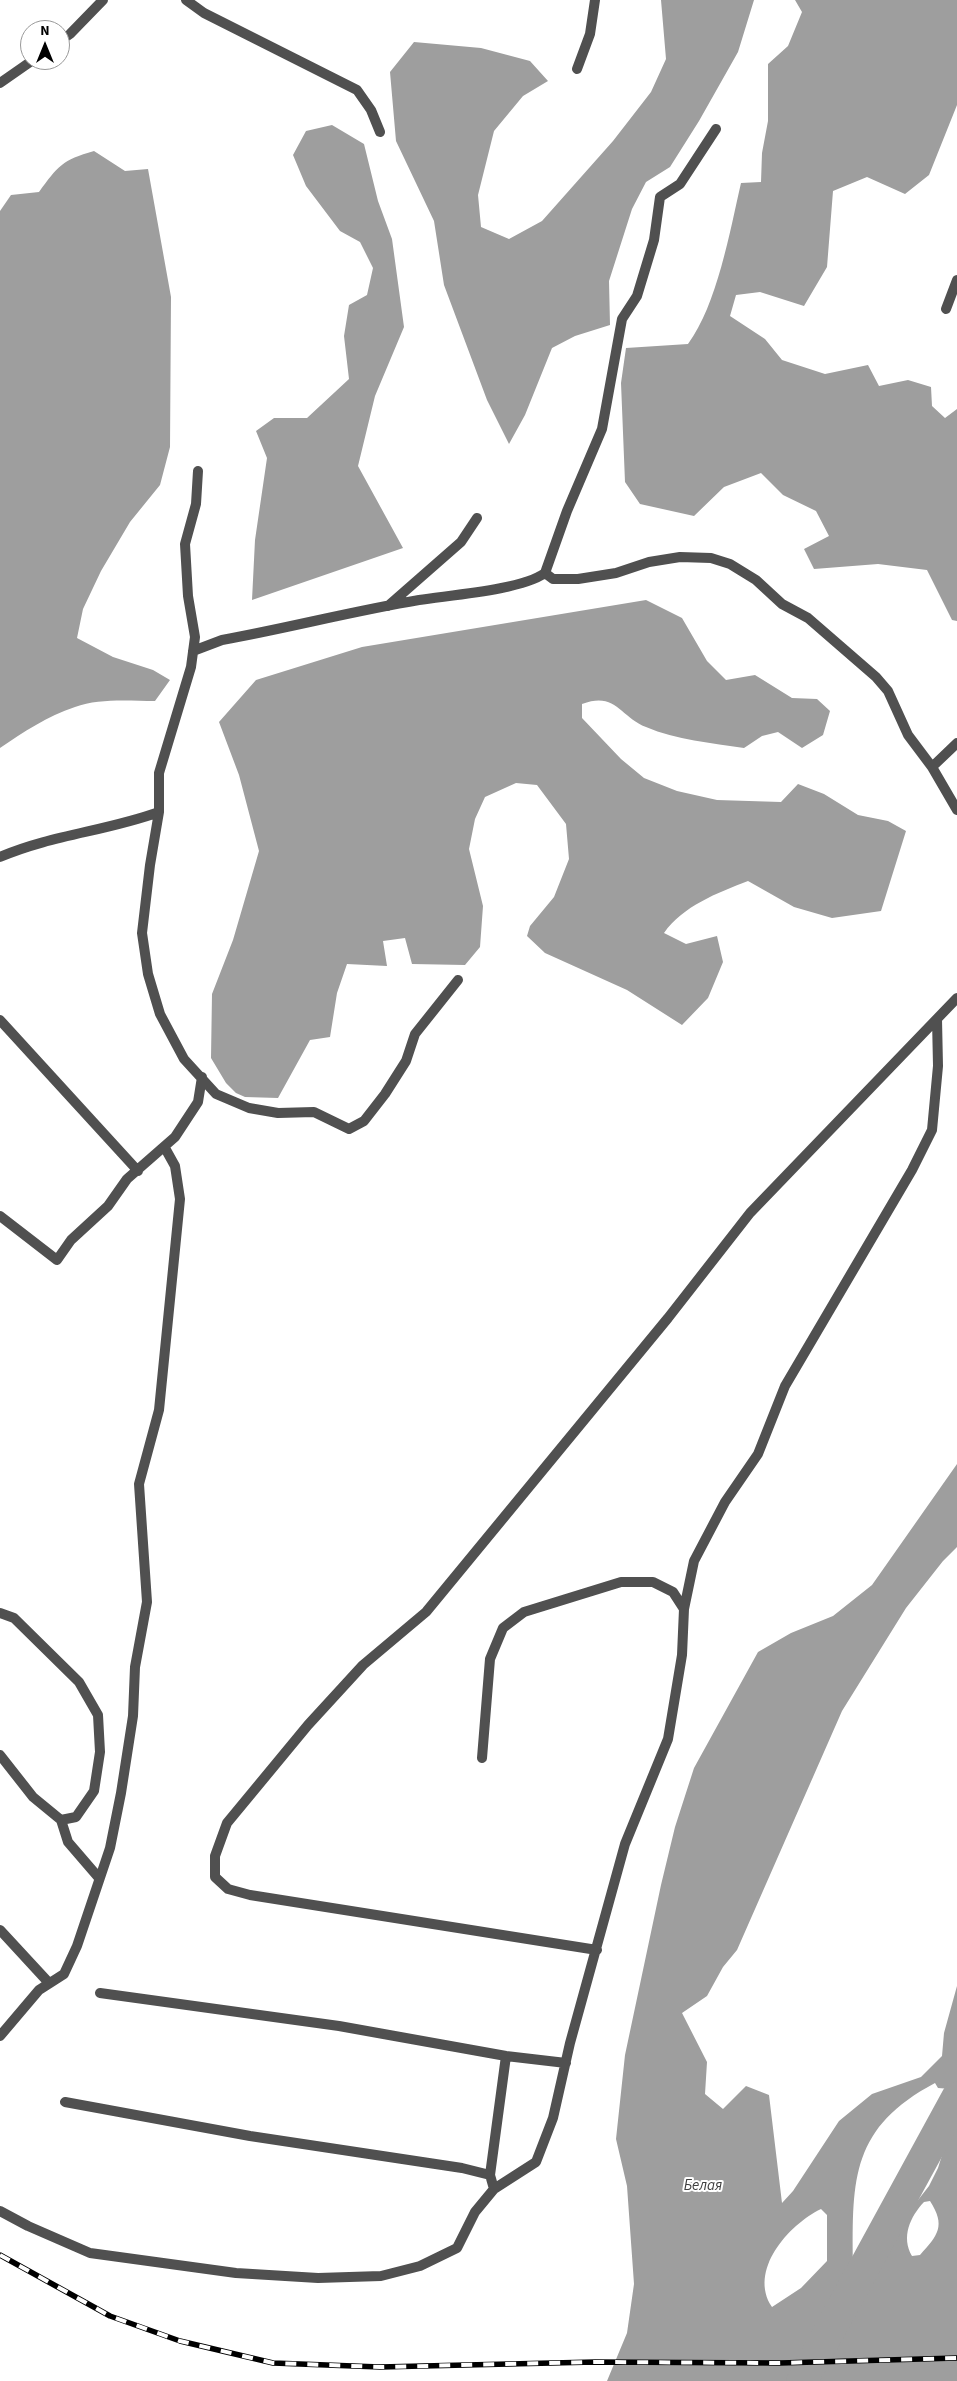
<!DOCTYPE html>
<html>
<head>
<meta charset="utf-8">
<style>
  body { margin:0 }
  #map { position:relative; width:957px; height:2381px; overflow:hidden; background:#fff; font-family:"Source Sans 3",sans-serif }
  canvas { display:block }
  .north { position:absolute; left:20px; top:20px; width:50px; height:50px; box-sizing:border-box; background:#fff; border:1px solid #999; border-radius:50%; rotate:0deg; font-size:14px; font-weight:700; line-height:20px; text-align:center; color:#000 }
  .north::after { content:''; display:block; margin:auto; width:18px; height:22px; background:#000; clip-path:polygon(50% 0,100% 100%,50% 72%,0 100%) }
</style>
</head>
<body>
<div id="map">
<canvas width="957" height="2381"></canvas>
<div class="north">N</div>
</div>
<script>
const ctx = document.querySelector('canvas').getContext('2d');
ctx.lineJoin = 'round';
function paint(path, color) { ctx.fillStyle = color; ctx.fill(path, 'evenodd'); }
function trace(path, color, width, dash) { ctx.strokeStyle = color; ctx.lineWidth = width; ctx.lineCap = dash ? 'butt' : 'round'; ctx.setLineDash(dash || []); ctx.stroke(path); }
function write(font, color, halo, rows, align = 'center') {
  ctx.font = font + ' "Source Sans 3",sans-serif'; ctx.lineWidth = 4; ctx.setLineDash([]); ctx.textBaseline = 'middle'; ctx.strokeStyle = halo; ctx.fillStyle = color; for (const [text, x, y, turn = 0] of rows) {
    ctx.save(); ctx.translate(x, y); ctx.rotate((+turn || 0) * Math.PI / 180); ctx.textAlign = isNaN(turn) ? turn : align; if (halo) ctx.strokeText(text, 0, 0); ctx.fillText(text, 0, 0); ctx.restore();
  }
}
paint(new Path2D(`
  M 661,0 L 754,0 L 738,52 L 699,121 L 670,167 L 646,182 L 632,209 L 609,281 L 610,325 L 575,336 L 552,348 L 525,415 L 509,444 L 487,400 L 444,285 L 434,221 L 396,141 L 390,72 L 414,42 L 481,48 L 530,61 L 548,81 L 523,96 L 494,131 L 478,195 L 481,227 L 509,239 L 542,221 L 613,141 L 651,92 L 666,59 Z
  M 795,0 L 957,0 L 957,105 L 929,175 L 905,194 L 867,177 L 833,191 L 827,267 L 804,306 L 760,292 L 736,295 L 730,316 L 765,339 L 782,360 L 825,374 L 868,365 L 879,386 L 908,380 L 931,387 L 932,406 L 945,418 L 957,409 L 957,621 L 952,620 L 927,570 L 878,564 L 814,569 L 804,549 L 829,536 L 816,511 L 783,495 L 761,473 L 724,487 L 694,516 L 640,504 L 625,482 L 621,383 L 626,348 L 688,344 C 717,305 730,231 741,183 L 761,182 L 762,153 L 768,121 L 768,64 L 788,46 L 802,12 Z
  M 332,125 L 364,144 L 378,201 L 392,239 L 404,327 L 375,396 L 358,466 L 403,548 L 252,600 L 255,540 L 267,458 L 256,431 L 274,418 L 307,418 L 349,379 L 344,336 L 349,305 L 367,295 L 373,268 L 360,242 L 340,231 L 306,186 L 293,155 L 306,131 Z
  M 94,151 L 125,171 L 148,169 L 171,297 L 170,447 L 160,485 L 130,522 L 101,571 L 83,609 L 77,638 L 113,657 L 153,670 L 170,680 L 155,701 C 130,701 99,698 75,707 C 47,716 24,732 0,748 L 0,211 L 11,195 L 39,192 C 58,166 62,160 94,151 Z
  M 646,600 L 682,618 L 707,661 L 726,680 L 755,675 L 792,698 L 817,699 L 830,711 L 823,735 L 802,748 L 778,732 L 762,736 L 744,748 C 712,743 676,740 646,727 C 620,717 616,691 582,704 L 582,718 L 621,759 L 644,778 L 677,791 L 717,800 L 781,802 L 798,784 L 824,794 L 858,815 L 888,821 L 906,831 L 881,911 L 832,918 L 794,907 L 748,881 C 717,893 683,906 664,933 L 686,944 L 717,936 L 723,962 L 708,998 L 682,1025 L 627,990 L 545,953 L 527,936 L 530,926 L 554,897 L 569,859 L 566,824 L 537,785 L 516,783 L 485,797 L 475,819 L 469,849 L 483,906 L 480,947 L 465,965 L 412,964 L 405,938 L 383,941 L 387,966 L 347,964 L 337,993 L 330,1037 L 310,1040 L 278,1098 L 245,1097 L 236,1093 L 226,1083 L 211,1058 L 212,994 L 233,940 L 259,851 L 239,775 L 219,722 L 256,680 L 362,647 Z
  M 957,1464 L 957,1547 L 943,1561 L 906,1608 L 842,1711 L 737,1950 L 723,1967 L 707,1996 L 682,2013 L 707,2062 L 705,2094 L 723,2109 L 746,2086 L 769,2095 L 782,2203 L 793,2191 L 839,2121 L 872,2094 L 921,2077 L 942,2056 L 944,2033 L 957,1986 L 957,2102 L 951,2089 L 938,2088 L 935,2083 C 852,2127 852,2178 853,2263 L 869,2277 L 900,2223 L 929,2186 L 938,2168 L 957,2108 L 957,2381 L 607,2381 L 627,2333 L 634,2284 L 627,2186 L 616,2139 L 625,2055 L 661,1885 L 675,1827 L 694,1768 L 758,1652 L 791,1633 L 833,1616 L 872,1585 ZM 930,2201 C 946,2226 938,2235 920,2255 L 912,2256 C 901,2237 910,2217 924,2202 ZM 821,2209 L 827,2215 L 827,2261 L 801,2288 L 772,2307 C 748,2271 788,2225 821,2209 Z`), '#9e9e9e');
trace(new Path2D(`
  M 802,2381 L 957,2097`), '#9e9e9e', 31);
trace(new Path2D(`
  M 186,0 L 204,13 L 357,90 L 371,110 L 380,132
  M 60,41 L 70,34 L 103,0
  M 577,69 L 590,34 L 595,0
  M 0,83 L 33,60
  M 946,309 L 957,280
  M 545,573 L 553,579 L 578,579 L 616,573 L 649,562 L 680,557 L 711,558 L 730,564 L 756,580 L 782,604 L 808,618 L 876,677 L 888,691 L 908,735 L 932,767 L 957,810
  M 388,606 L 461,542 L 477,518
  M 193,651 L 222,640 C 288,628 353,611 419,600 C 451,595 521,590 545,573 L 567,511 L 602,429 L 622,319 L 637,296 L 654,240 L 660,197 L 680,184 L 716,129
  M 932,767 L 957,743
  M 159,812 L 150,865 L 142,933 L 148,974 L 160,1014 L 184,1059 L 216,1094 L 249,1108 L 278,1113 L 314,1112 L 349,1129 L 364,1121 L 385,1094 L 406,1061 L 415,1034 L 458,980
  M 0,857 C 51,835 107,831 159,812 L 159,773 L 191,667 L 195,637 L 188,596 L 185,544 L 196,504 L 198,471
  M 0,1020 L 138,1171
  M 0,1216 L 57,1260 L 71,1240 L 108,1206 L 127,1179 L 175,1137 L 198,1102 L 202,1077
  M 0,1613 L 14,1618 L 79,1682 L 98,1715 L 100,1752 L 94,1791 L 76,1817 L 61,1820 L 33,1797 L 0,1755
  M 482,1758 L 490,1659 L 503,1628 L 524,1612 L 621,1582 L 653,1582 L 673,1592 L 684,1609
  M 61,1820 L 68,1842 L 99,1878
  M 0,1930 L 49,1983
  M 597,1950 L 250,1895 L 228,1889 L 215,1877 L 215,1856 L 227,1823 L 308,1725 L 363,1665 L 426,1612 L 668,1318 L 750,1213 L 957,998
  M 100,1993 L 339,2026 L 506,2056 L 566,2063
  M 0,2036 L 39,1990 L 64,1974 L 77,1946 L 110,1848 L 121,1793 L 133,1716 L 135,1667 L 147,1602 L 139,1484 L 159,1410 L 180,1199 L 175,1166 L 165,1148
  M 65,2102 L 250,2136 L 462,2168 L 490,2175 L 494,2189
  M 490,2175 L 506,2056
  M 0,2211 L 28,2226 L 90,2253 L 236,2273 L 318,2278 L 381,2276 L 420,2266 L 457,2248 L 475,2212 L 494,2189 L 536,2162 L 553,2118 L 570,2043 L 625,1844 L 668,1739 L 682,1655 L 684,1609 L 694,1561 L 725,1502 L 758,1454 L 785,1386 L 912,1170 L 932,1130 L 938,1066 L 937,1019`), '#505050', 10);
const rail = new Path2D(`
  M 0,2255 L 110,2316 L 180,2341 L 273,2363 L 380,2367 L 595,2362 L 780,2363 L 957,2358`);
trace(rail, '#000', 5.5);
trace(rail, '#fff', 4, [11]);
write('italic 15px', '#3f3f3f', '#fff', [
  ["Белая",703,2187]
]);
</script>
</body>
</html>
